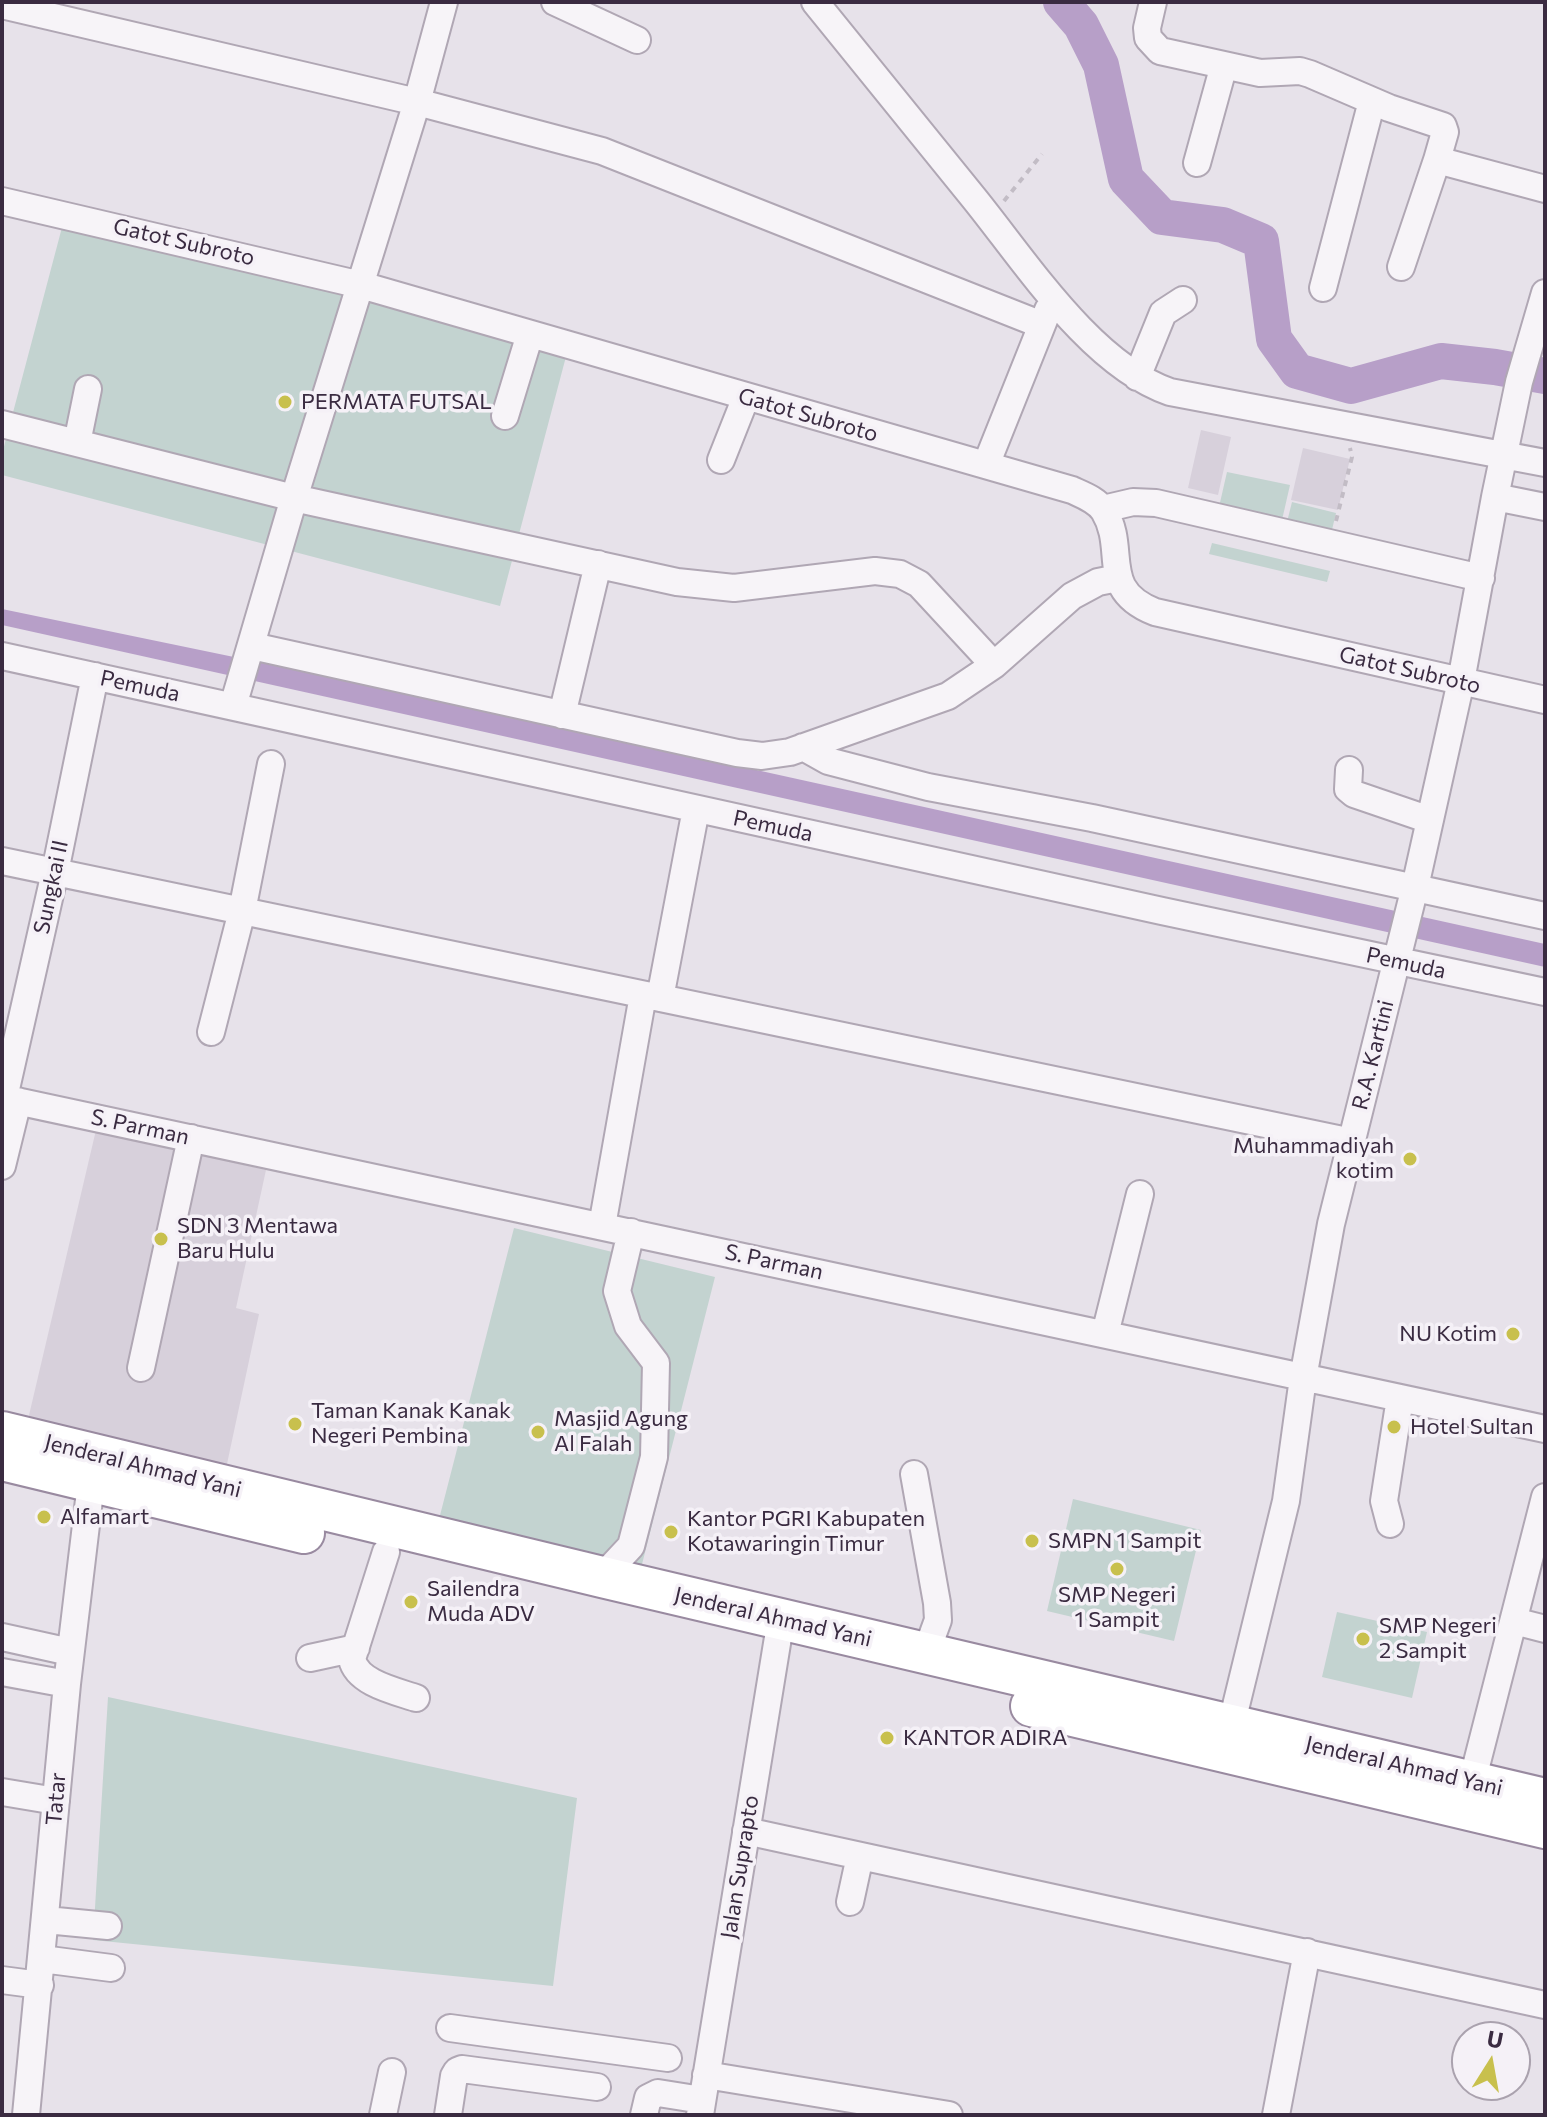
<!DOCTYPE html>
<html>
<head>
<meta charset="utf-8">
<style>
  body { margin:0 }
  #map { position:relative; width:1547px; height:2117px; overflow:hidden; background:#e7e2ea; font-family:Commissioner,sans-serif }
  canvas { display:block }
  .frame { position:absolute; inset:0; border:4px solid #3a2b41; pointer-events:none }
  .north { position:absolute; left:1451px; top:2021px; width:80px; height:80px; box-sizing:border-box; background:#f5f1f7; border:2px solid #aaa2ae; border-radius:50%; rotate:11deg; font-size:22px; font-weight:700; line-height:32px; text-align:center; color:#3a2b41 }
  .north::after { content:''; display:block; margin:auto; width:28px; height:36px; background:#c8c04d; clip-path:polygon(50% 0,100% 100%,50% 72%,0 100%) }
</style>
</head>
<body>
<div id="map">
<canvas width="1547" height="2117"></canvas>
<div class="frame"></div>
<div class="north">U</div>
</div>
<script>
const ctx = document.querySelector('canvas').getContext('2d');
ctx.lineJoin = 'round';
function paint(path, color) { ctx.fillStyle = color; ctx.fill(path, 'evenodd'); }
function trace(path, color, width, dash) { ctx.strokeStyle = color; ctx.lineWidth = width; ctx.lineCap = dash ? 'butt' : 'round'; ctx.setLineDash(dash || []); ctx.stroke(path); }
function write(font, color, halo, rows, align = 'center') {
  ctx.font = font + ' Commissioner,sans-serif'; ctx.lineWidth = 7; ctx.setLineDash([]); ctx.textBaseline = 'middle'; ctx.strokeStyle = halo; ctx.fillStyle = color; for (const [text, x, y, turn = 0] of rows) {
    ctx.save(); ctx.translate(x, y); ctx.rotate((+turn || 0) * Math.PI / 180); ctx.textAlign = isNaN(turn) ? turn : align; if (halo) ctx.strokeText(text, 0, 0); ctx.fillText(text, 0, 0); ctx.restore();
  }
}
paint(new Path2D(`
  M 1201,430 L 1231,437 L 1218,495 L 1188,488 Z
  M 1303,448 L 1350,459 L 1338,510 L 1291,500 Z
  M 96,1130 L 266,1170 L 236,1308 L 259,1314 L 224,1478 L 26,1428 Z`), '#d7d0db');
paint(new Path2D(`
  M 65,216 L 568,349 L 500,606 L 2,475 L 2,454 Z
  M 1227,472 L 1290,485 L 1282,520 L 1219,507 Z
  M 1292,502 L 1336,513 L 1331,534 L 1287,522 Z
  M 1212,543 L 1330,571 L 1327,582 L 1209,554 Z
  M 514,1228 L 715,1277 L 639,1576 L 437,1527 Z
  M 1073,1499 L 1201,1530 L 1174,1641 L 1047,1611 Z
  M 1337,1612 L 1427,1632 L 1412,1698 L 1322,1677 Z
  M 108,1697 L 577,1798 L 553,1986 L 93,1940 Z`), '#c3d3d0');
paint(new Path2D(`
  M 2,609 L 403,692 L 1545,944 L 1545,967 L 2,625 Z`), '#b79fc8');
trace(new Path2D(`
  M 1061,2 L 1081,25 L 1101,65 L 1126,179 L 1162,217 L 1223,225 L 1261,241 L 1274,339 L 1297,371 L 1351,386 L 1441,361 L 1495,367 L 1545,376`), '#b79fc8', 36);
const minor = new Path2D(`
  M 555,2 L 637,40
  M 815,2 C 867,67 920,132 973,197 C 1025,261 1091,365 1170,392 L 1545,463
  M 1153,2 L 1147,28 L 1148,38 L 1160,51 L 1260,73 L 1300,71 L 1310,74 L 1389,108 L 1443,126 L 1445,132 L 1437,160 L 1545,189
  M 2,5 L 417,102 L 602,151 L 1042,325
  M 1197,163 L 1224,65
  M 2,201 L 361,285 L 1072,490 C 1083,495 1097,500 1104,511 C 1128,550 1097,589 1155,612 L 1545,700
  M 1401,267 L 1437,160
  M 1323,288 L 1372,101
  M 1137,377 L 1163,313 L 1183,300
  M 505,416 L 530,334
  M 2,424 L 294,498 L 677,582 L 734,588 L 875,571 L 900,574 L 919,584 L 994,665
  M 77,443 L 88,389
  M 721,460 L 746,397
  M 986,465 L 1048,310
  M 1495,497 L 1545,507
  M 1103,509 L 1133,502 L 1156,503 L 1481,578
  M 252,646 L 737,753 L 762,756 L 790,752 L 948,696 L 994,665 L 1072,596 L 1098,582 L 1118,578
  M 2,656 L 1162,911 L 1545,992
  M 233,706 L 294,498 L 417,102 L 444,2
  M 562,715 L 598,564
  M 803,747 L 828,761 L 928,787 L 1092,818 L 1545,916
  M 1349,770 L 1348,789 L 1354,794 L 1430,820
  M 2,861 L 1352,1142
  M 660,998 L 696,809
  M 211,1032 L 242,911 L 271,764
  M 2,1098 L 1545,1429
  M 4,1098 L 55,872 L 95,676
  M 2,1166 L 18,1101
  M 602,1226 L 643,995
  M 1105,1334 L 1140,1194
  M 141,1368 L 191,1138
  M 914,1474 L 937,1603 L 938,1620 L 926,1653
  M 1390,1524 L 1384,1501 L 1400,1398
  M 386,1552 L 352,1659 C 357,1683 395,1691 416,1698
  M 602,1577 L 631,1546 L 654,1457 L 656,1363 L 628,1326 L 617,1291 L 631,1232
  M 1514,1621 L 1545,1629
  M 2,1637 L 70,1652
  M 310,1658 L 356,1648
  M 2,1672 L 67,1684
  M 1231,1726 L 1286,1501 L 1303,1378 L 1331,1224 L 1415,887 L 1461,681 L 1495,497 L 1519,382 L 1545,293
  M 1472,1782 L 1545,1497
  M 2,1792 L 56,1801
  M 746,1831 L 1545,2005
  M 850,1902 L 860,1856
  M 46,1920 L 108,1926
  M 42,1959 L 111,1968
  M 2,1980 L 40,1985
  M 450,2028 L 668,2058
  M 706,2075 L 949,2115
  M 26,2115 L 67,1684 L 91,1483
  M 383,2115 L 392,2072
  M 448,2115 L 454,2076 L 457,2071 L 462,2069 L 597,2087
  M 644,2115 L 648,2098 L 658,2093 L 702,2100
  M 700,2115 L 781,1619
  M 1276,2115 L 1307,1952`);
const highway = new Path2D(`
  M 2,1432 L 602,1577 L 1545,1799
  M 2,1460 L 304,1533
  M 1031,1706 L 1545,1828`);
trace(minor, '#b0a7b4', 30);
trace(highway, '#998aa0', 44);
trace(new Path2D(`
  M 1004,201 L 1042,154
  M 1336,521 L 1352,457 L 1350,448`), '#c2bcc5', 4, [6, 6]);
trace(minor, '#f7f4f8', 26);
trace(highway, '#fff', 40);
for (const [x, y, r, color] of [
  [285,402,8,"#c8c04d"],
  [1410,1159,8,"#c8c04d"],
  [161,1239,8,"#c8c04d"],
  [1513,1334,8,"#c8c04d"],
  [295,1424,8,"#c8c04d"],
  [1394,1427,8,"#c8c04d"],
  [538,1432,8,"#c8c04d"],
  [44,1517,8,"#c8c04d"],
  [671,1532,8,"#c8c04d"],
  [1032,1541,8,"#c8c04d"],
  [1117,1569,8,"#c8c04d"],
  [411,1602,8,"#c8c04d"],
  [1363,1639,8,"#c8c04d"],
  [887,1738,8,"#c8c04d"]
]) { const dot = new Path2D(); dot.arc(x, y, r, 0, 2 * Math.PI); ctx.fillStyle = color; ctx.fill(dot); trace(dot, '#f5f1f7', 3); }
write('22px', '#3a2b41', '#f5f1f7', [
  ["Gatot Subroto",184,242,13],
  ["Gatot Subroto",808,415,16],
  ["Gatot Subroto",1410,670,13],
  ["Pemuda",140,686,12],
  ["Pemuda",773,826,12],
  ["Sungkai II",51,887,-78],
  ["Pemuda",1406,963,12],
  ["R.A. Kartini",1373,1055,-76],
  ["S. Parman",140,1127,12],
  ["S. Parman",774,1262,12],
  ["Jenderal Ahmad Yani",143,1466,14],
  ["Jenderal Ahmad Yani",773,1617,13],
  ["Jenderal Ahmad Yani",1404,1766,13],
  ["Tatar",56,1799,-85],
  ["Jalan Suprapto",740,1867,-81]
]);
write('22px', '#3a2b41', '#f5f1f7', [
  ["PERMATA FUTSAL",301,402],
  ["Muhammadiyah",1394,1146,"right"],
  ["kotim",1394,1171,"right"],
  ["SDN 3 Mentawa",177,1226],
  ["Baru Hulu",177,1251],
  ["NU Kotim",1497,1334,"right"],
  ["Taman Kanak Kanak",311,1411],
  ["Negeri Pembina",311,1436],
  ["Masjid Agung",554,1419],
  ["Al Falah",554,1444],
  ["Hotel Sultan",1410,1427],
  ["Alfamart",60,1517],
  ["Kantor PGRI Kabupaten",687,1519],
  ["Kotawaringin Timur",687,1544],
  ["SMPN 1 Sampit",1048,1541],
  ["Sailendra",427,1589],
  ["Muda ADV",427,1614],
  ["SMP Negeri",1117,1595,"center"],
  ["1 Sampit",1117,1620,"center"],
  ["SMP Negeri",1379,1626],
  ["2 Sampit",1379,1651],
  ["KANTOR ADIRA",903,1738]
], 'left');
</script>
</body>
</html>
